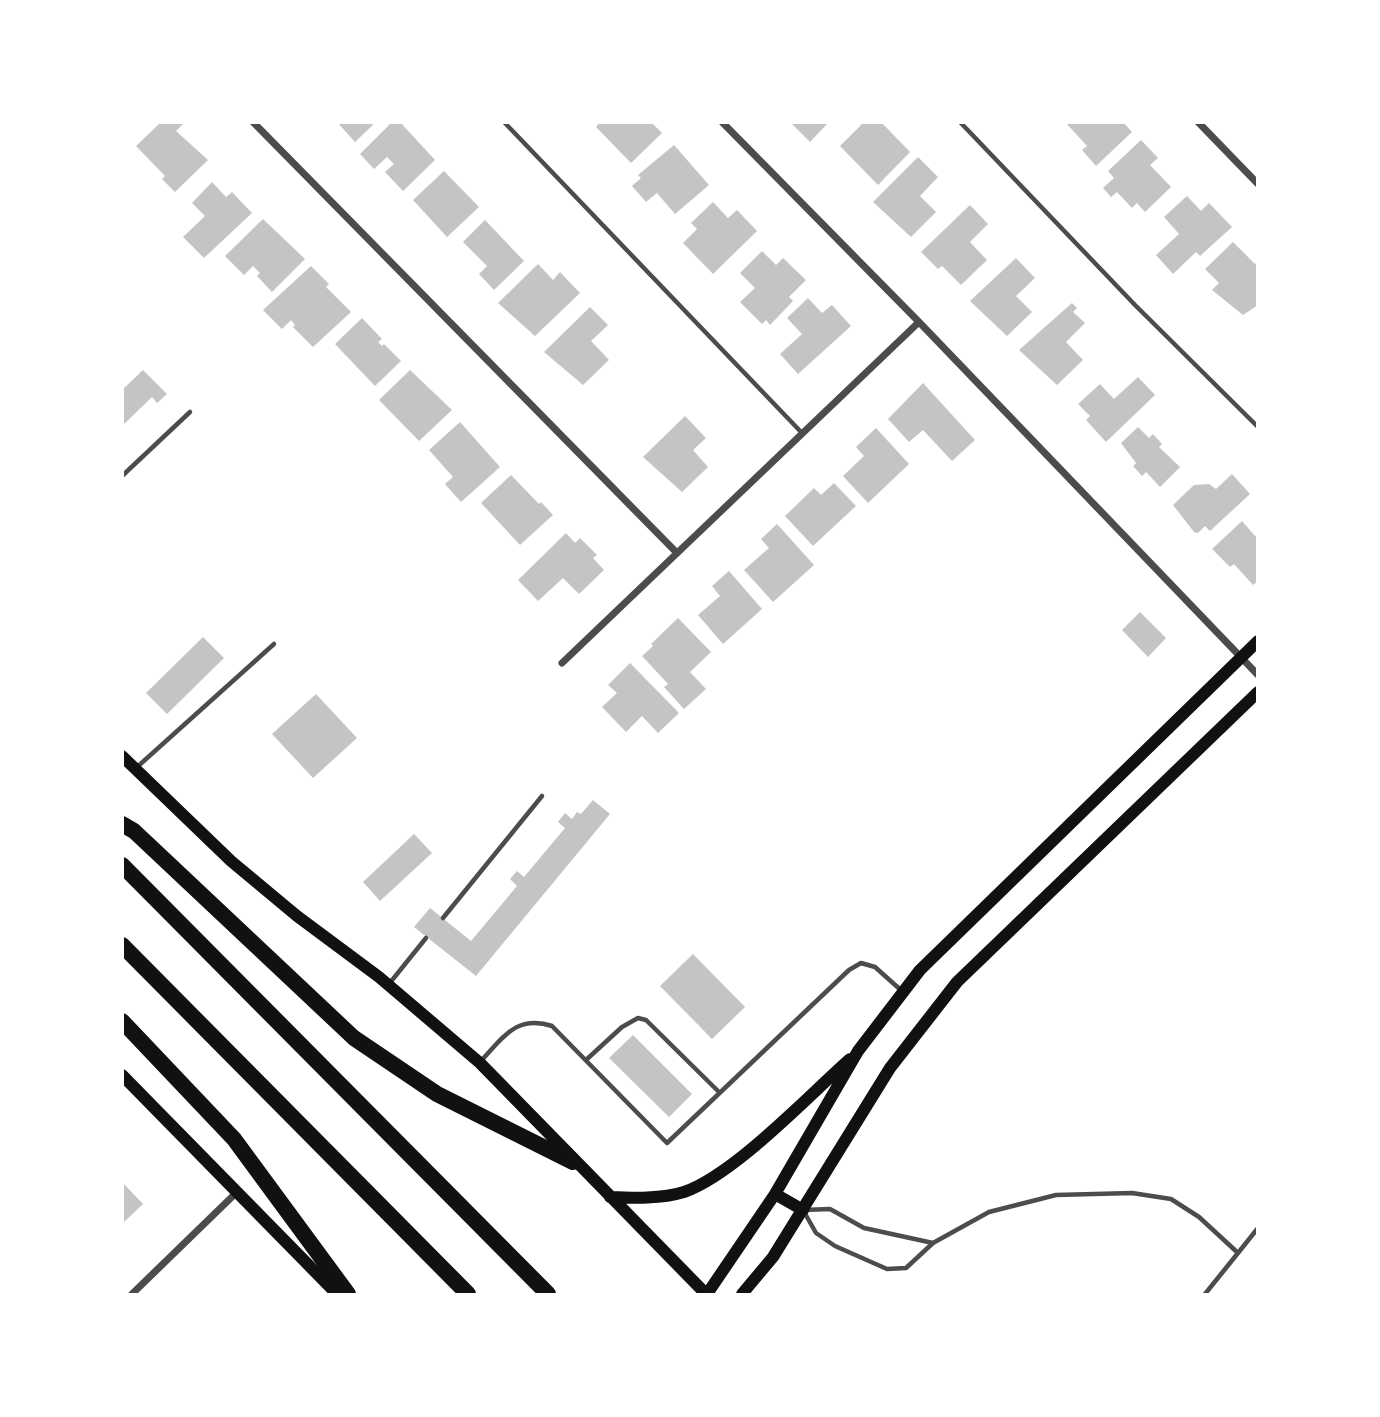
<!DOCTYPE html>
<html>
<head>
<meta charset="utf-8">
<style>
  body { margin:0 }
  #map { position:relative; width:1380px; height:1417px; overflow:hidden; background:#fff; font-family:Ubuntu,sans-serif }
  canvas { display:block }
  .frame { position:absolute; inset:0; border:124px solid #fff; pointer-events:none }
</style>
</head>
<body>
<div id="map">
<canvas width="1380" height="1417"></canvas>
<div class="frame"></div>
</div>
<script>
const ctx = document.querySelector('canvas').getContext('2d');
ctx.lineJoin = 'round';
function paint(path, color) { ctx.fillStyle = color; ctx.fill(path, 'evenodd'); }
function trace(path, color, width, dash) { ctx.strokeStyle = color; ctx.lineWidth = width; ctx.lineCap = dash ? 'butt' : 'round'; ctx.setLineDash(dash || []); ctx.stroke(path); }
paint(new Path2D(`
  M 161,122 L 185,122 L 176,131 L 208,160 L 175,192 L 162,179 L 165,176 L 136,146 Z
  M 337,122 L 376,122 L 355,142 Z
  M 392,122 L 400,122 L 435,160 L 403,191 L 385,172 L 394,164 L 387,157 L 374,169 L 360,154 Z
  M 600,122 L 651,122 L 662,133 L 631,163 L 596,127 Z
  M 790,122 L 829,122 L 810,142 Z
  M 864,122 L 881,122 L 910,152 L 878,185 L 840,146 Z
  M 1065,122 L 1123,122 L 1132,132 L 1096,166 L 1082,150 L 1087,146 Z
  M 1141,140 L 1158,158 L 1150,165 L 1171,187 L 1145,212 L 1137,203 L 1132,208 L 1117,192 L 1111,197 L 1103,188 L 1114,178 L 1108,171 Z
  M 674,145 L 709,185 L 675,214 L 657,193 L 646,202 L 632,186 L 641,178 L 638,175 Z
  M 918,157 L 938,177 L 920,196 L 936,212 L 911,237 L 873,202 Z
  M 444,171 L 479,207 L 447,237 L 413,200 Z
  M 212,182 L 226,197 L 232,192 L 252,213 L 204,258 L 183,237 L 205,216 L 192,203 Z
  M 1187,196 L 1201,211 L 1209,203 L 1232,227 L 1200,256 L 1196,252 L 1173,274 L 1156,255 L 1179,234 L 1164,217 Z
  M 713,202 L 728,218 L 737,210 L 757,231 L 713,274 L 683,243 L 697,229 L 691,223 Z
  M 970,205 L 988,224 L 970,242 L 987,260 L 961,285 L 942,266 L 938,269 L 921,252 Z
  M 263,219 L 305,259 L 272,292 L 257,276 L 260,273 L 253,266 L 244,275 L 225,256 Z
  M 485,220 L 524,261 L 494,290 L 479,274 L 487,266 L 463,242 Z
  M 1233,242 L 1255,264 L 1258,261 L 1258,305 L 1243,315 L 1212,290 L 1219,283 L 1205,269 Z
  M 762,251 L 776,265 L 783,258 L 806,280 L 789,297 L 793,301 L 770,325 L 766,320 L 762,324 L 740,302 L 755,288 L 740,273 Z
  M 1016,258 L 1035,278 L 1016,296 L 1032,312 L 1007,336 L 970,301 Z
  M 538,264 L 553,280 L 560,272 L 580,293 L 535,336 L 498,303 Z
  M 311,266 L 329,284 L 326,287 L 351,312 L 313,347 L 293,327 L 295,325 L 291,320 L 282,329 L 263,310 Z
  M 808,298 L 822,313 L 832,305 L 851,326 L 798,374 L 780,354 L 802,334 L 787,318 Z
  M 1072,303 L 1077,308 L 1073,312 L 1085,323 L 1066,342 L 1083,360 L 1057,385 L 1019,350 Z
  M 590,307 L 608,325 L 591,341 L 609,360 L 583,385 L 544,352 Z
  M 362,318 L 382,339 L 378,342 L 382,346 L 384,344 L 401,361 L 375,386 L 335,344 Z
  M 143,370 L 167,394 L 157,403 L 152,397 L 122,426 L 122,390 Z
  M 410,370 L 452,410 L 419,441 L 379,400 Z
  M 1138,377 L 1155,395 L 1106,442 L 1086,420 L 1090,416 L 1078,404 L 1100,384 L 1114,399 Z
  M 923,383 L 975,440 L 952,461 L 923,430 L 909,442 L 888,419 Z
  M 685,416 L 706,438 L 693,450 L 708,467 L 682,492 L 643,457 Z
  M 460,422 L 500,467 L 461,502 L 445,484 L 453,477 L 429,450 Z
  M 1138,427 L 1149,438 L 1153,434 L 1162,444 L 1159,447 L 1180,467 L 1160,487 L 1146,472 L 1142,476 L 1133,466 L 1136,463 L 1121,443 Z
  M 876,428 L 909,464 L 868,503 L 843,476 L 864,456 L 856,447 Z
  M 1232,474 L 1250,494 L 1210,531 L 1205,526 L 1198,533 L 1194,532 L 1173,505 L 1194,485 L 1209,484 L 1216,489 Z
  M 511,475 L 539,504 L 541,502 L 553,515 L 520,545 L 481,503 Z
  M 834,483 L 856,506 L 813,546 L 785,516 L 814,488 L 821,495 Z
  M 1242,521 L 1255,536 L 1258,534 L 1258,581 L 1253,585 L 1234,564 L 1230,567 L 1212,549 Z
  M 777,524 L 814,565 L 773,602 L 744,570 L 769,548 L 761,539 Z
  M 566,533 L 575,543 L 580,538 L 597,555 L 593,558 L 604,570 L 579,594 L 563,578 L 538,601 L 518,580 Z
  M 729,571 L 762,609 L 723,644 L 698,615 L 720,596 L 712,586 Z
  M 1140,612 L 1166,638 L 1148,657 L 1122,630 Z
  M 678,618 L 711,652 L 690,672 L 706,689 L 684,709 L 664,687 L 668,684 L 642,656 L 653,646 L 651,644 Z
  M 203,637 L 224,658 L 167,714 L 146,693 Z
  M 630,663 L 679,713 L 658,733 L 642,716 L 626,732 L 602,707 L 617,693 L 608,685 Z
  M 316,694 L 357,738 L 313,778 L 272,734 Z
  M 593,800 L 610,814 L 476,976 L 414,927 L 430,908 L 471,941 L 517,886 L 510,879 L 517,871 L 524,877 L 565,828 L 558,822 L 565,813 L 572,819 L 577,812 L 581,814 Z
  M 414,834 L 432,853 L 380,901 L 363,882 Z
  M 693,954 L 745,1007 L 712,1039 L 660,986 Z
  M 633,1035 L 692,1094 L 669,1117 L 609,1058 Z
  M 122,1182 L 143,1204 L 122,1224 Z`), '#c4c4c4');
trace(new Path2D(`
  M 504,122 L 802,433
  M 960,122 L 1135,305 L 1258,427
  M 122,476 L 190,412
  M 136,768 L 274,644
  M 443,918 L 542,796
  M 389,984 L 426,938
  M 586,1060 L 622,1027 L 638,1018 L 646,1020 L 720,1093
  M 480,1062 C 503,1038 516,1014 552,1026 L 667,1143 L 849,970 L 861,963 L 875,967 L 903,992
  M 933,1243 L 864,1228 L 830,1209 L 803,1210 L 816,1233 L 835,1246 L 887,1269 L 906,1268 L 933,1243 L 989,1212 L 1056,1195 L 1132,1193 L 1171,1199 L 1199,1217 L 1238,1253 L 1258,1228
  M 1205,1294 L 1238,1253`), '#4c4c4c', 4.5);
trace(new Path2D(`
  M 253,122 L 676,552
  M 722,122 L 919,322 L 1258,675
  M 1198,122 L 1258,184
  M 562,663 L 919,322
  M 132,1294 L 237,1192`), '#4c4c4c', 7);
trace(new Path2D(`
  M 122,756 L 231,861 L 297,916 L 379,977 L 480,1063 L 706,1294
  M 122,1075 L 337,1294
  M 775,1194 L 803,1210
  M 610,1197 C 634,1198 661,1199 684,1192 C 735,1174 808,1096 850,1059
  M 707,1294 L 775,1194 L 858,1051 L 920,970 L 1258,641
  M 742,1294 L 773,1257 L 890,1068 L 957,982 L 1258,692`), '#111', 12);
trace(new Path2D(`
  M 122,824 L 134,831 L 354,1038 L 437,1094 L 573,1162
  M 122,865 L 548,1294
  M 122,945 L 468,1294
  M 122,1021 L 234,1139 L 348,1294`), '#111', 16);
</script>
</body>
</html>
